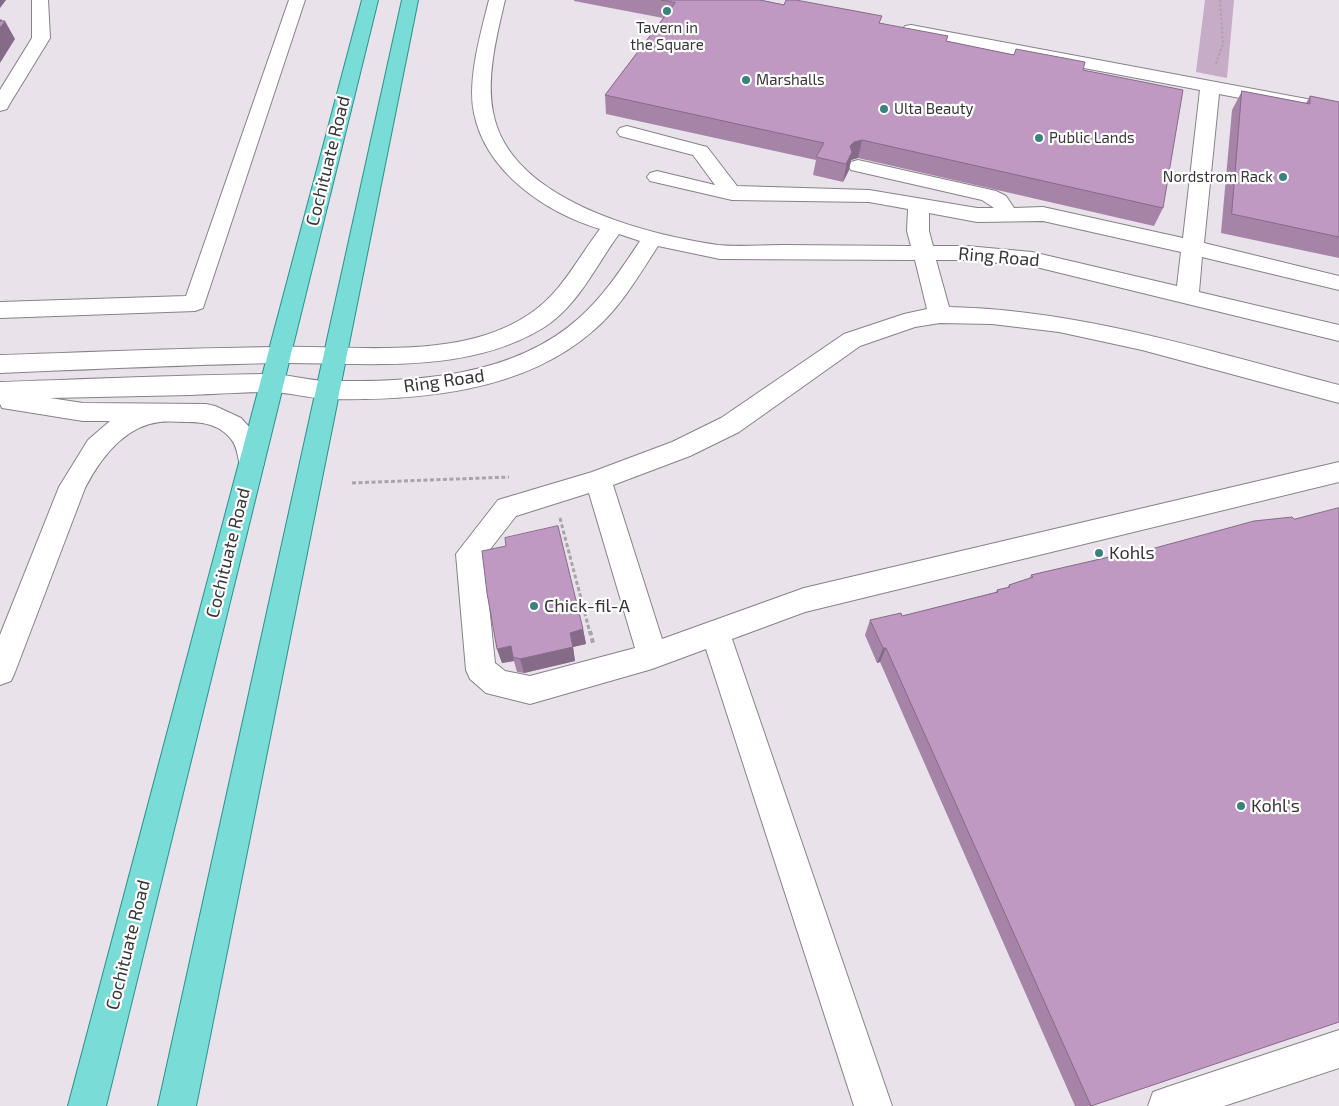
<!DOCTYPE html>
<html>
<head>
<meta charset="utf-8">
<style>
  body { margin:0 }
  canvas { display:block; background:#e9e2ea }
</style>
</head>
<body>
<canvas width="1339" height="1106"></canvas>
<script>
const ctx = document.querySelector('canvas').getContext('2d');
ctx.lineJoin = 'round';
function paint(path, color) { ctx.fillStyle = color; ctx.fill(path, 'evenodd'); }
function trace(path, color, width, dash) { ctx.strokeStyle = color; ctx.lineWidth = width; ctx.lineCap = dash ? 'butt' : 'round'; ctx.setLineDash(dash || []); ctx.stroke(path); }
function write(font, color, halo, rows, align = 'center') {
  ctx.font = font + ' "Exo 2",sans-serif'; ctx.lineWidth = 4.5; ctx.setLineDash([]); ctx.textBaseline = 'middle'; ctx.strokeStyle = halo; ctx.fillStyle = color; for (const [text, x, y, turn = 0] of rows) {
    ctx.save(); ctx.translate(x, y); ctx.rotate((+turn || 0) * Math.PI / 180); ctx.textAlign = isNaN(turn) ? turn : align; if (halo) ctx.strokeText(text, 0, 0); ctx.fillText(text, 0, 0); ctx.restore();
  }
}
paint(new Path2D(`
  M 1205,0 L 1234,0 L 1227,78 L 1196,72 Z`), '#c6acc7');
const minor = new Path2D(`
  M 32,0 L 48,0 L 50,38 L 9,105 L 7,109 L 0,111 L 0,90 L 32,38 Z
  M 289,0 L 305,0 L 203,308 L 195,311 L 0,318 L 0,302 L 186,296 Z
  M 489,0 L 505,0 C 497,34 486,77 493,112 C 509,200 644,234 718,245 C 739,247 761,245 782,245 C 825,245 868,246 911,246 L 907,231 L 908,209 L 869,202 L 732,200 L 650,181 L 647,177 L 650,173 L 657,171 L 715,185 L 693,155 L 620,136 L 617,132 L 620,128 L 627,126 L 707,147 L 737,186 L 869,190 L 977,208 L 994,208 L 982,200 L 851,170 L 848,166 L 851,162 L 858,160 L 996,191 L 1006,196 L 1014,208 L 1043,207 L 1183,238 L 1200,90 L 905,34 L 902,30 L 905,26 L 911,25 L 1339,105 L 1339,117 L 1219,94 L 1204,243 L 1339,276 L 1339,290 L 1202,257 L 1199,292 L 1339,325 L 1339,341 L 1032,266 L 967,260 L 936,260 L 949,307 C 1083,310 1211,352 1339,385 L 1339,403 L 1142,350 L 1059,332 L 992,324 L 940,323 L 915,327 L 860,346 L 739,432 L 690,456 L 613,485 L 662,639 L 804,588 L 1339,462 L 1339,482 L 805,612 L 732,639 L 892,1106 L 854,1106 L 706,649 L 652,669 L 530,704 L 486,693 L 470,679 L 466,670 L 456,554 L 498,500 L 592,472 L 672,442 L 721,418 L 844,334 L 904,314 L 927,309 L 915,260 L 720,259 L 658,246 C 639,275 621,307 594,330 C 523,393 417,401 326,399 C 307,398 289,392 270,392 C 243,392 217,394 190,395 C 144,396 97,397 50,398 L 83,403 L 206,404 L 215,406 L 241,418 L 252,430 L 262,453 L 264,464 L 260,471 L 251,474 L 242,471 C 237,461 239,448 231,439 C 220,425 204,422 187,422 C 178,422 168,421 160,422 C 124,426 100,459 85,488 L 15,672 L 11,681 L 0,685 L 0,635 L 59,487 L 88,440 L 110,421 L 83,421 L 2,408 L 0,404 L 0,382 C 89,379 179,375 268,374 C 289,374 308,381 329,381 C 414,382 512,378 579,318 C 604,296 622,268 640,241 L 619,234 C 595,267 578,306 543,328 C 464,376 365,362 276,363 C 184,365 92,369 0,373 L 0,355 C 92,352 184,348 276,347 C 355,345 459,361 528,315 C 561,294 577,259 600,229 C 547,213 486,173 474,113 C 467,80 481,32 489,0 ZM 929,213 L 977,222 L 1043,221 L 1181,252 L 1177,286 L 1032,252 L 967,246 L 933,246 L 929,231 ZM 589,493 L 635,648 L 530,676 L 505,671 L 495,663 L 484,557 L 516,516 Z
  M 1339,1030 L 1339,1068 L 1224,1106 L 1148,1106 L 1153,1092 L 1167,1087 Z`);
const major = new Path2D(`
  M 362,0 L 378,0 L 106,1106 L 68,1106 Z
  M 402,0 L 418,0 L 196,1106 L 158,1106 Z`);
trace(minor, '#878188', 2);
trace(major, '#28928d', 2);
trace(new Path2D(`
  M 1216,64 L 1223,44 L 1220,0`), '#a9a3aa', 2, [2.5, 2]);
trace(new Path2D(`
  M 352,483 L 509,477
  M 560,518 L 590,633`), '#a9a3aa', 3, [4, 2.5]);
trace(new Path2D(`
  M 590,631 L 593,643`), '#a9a3aa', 4, [4.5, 3]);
paint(minor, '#fff');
paint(major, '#79dcd6');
paint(new Path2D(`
  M 574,0 L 760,0 L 881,23 L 947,41 L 1083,70 L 1163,208 L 1154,226 L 858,158 L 851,160 L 849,170 L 843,182 L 813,175 L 816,160 L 606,114 L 605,95 L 663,18 L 574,1 Z
  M 1242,91 L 1306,103 L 1310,96 L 1339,102 L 1339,258 L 1221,233 L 1232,110 Z
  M 1109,557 L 1091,1106 L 1075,1106 L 880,662 L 877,663 L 865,635 L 870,620 L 902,616 L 996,592 L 997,590 L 1008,587 L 1009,585 L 1030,578 L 1031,575 Z
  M 583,629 L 586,644 L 573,647 L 575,661 L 524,673 L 517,672 L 514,661 L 502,663 L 497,649 Z`), '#a584a7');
paint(new Path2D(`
  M 0,0 L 6,0 L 0,8 Z
  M 1,19 L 4,23 L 5,21 L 15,39 L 0,63 L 0,20 Z
  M 862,140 L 858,158 L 851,160 L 849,170 L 843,182 L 850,146 L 854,142 Z
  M 583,629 L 586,644 L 573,647 L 575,661 L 524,673 L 520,659 L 570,633 Z
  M 511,646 L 514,661 L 502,663 L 497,649 Z
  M 883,648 L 886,648 L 880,662 L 877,663 Z`), '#866b88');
const building = new Path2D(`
  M 661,0 L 760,0 L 784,5 L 786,0 L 796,0 L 882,16 L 879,23 L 948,36 L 946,41 L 1014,55 L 1016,49 L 1085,62 L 1083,70 L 1183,90 L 1163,208 L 862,140 L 854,142 L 850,146 L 852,152 L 846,164 L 816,157 L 824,143 L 605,95 L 675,3 Z
  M 0,21 L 5,21 L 0,28 Z
  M 1242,91 L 1310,104 L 1310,96 L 1339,102 L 1339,237 L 1232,214 Z
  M 1339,508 L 1339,1022 L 1091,1106 L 886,648 L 883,648 L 870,620 L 901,613 L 902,616 L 998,592 L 997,590 L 1010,587 L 1009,585 L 1033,577 L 1031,575 L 1109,557 L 1111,560 L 1254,521 L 1292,517 L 1294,519 Z
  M 558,526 L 583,629 L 570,633 L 573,647 L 520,659 L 513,657 L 511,646 L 497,649 L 487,593 L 482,551 L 506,546 L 505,538 Z`);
paint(building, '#c099c2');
trace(building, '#866b88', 1);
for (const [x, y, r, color] of [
  [667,11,5,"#3a827d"],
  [746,80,5,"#3a827d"],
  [884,109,5,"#3a827d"],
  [1039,138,5,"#3a827d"],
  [1283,177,5,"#3a827d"],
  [1099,553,5,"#3a827d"],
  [534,606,5,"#3a827d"],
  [1241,806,5,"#3a827d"]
]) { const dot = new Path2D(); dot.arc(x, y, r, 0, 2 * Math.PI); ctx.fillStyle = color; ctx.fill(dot); trace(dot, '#fff', 2); }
write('15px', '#383538', '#fff', [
  ["Tavern in",667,28,"center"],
  ["the Square",667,45,"center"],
  ["Marshalls",756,80],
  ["Ulta Beauty",894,109],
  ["Public Lands",1049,138],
  ["Nordstrom Rack",1273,177,"right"]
], 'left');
write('18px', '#383538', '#fff', [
  ["Cochituate Road",328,161,-76],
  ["Ring Road",999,257,5],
  ["Ring Road",444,381,-8],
  ["Cochituate Road",228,553,-76],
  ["Cochituate Road",128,945,-76]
]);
write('18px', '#383538', '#fff', [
  ["Kohls",1109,553],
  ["Chick-fil-A",544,606],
  ["Kohl's",1251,806]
], 'left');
</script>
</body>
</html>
